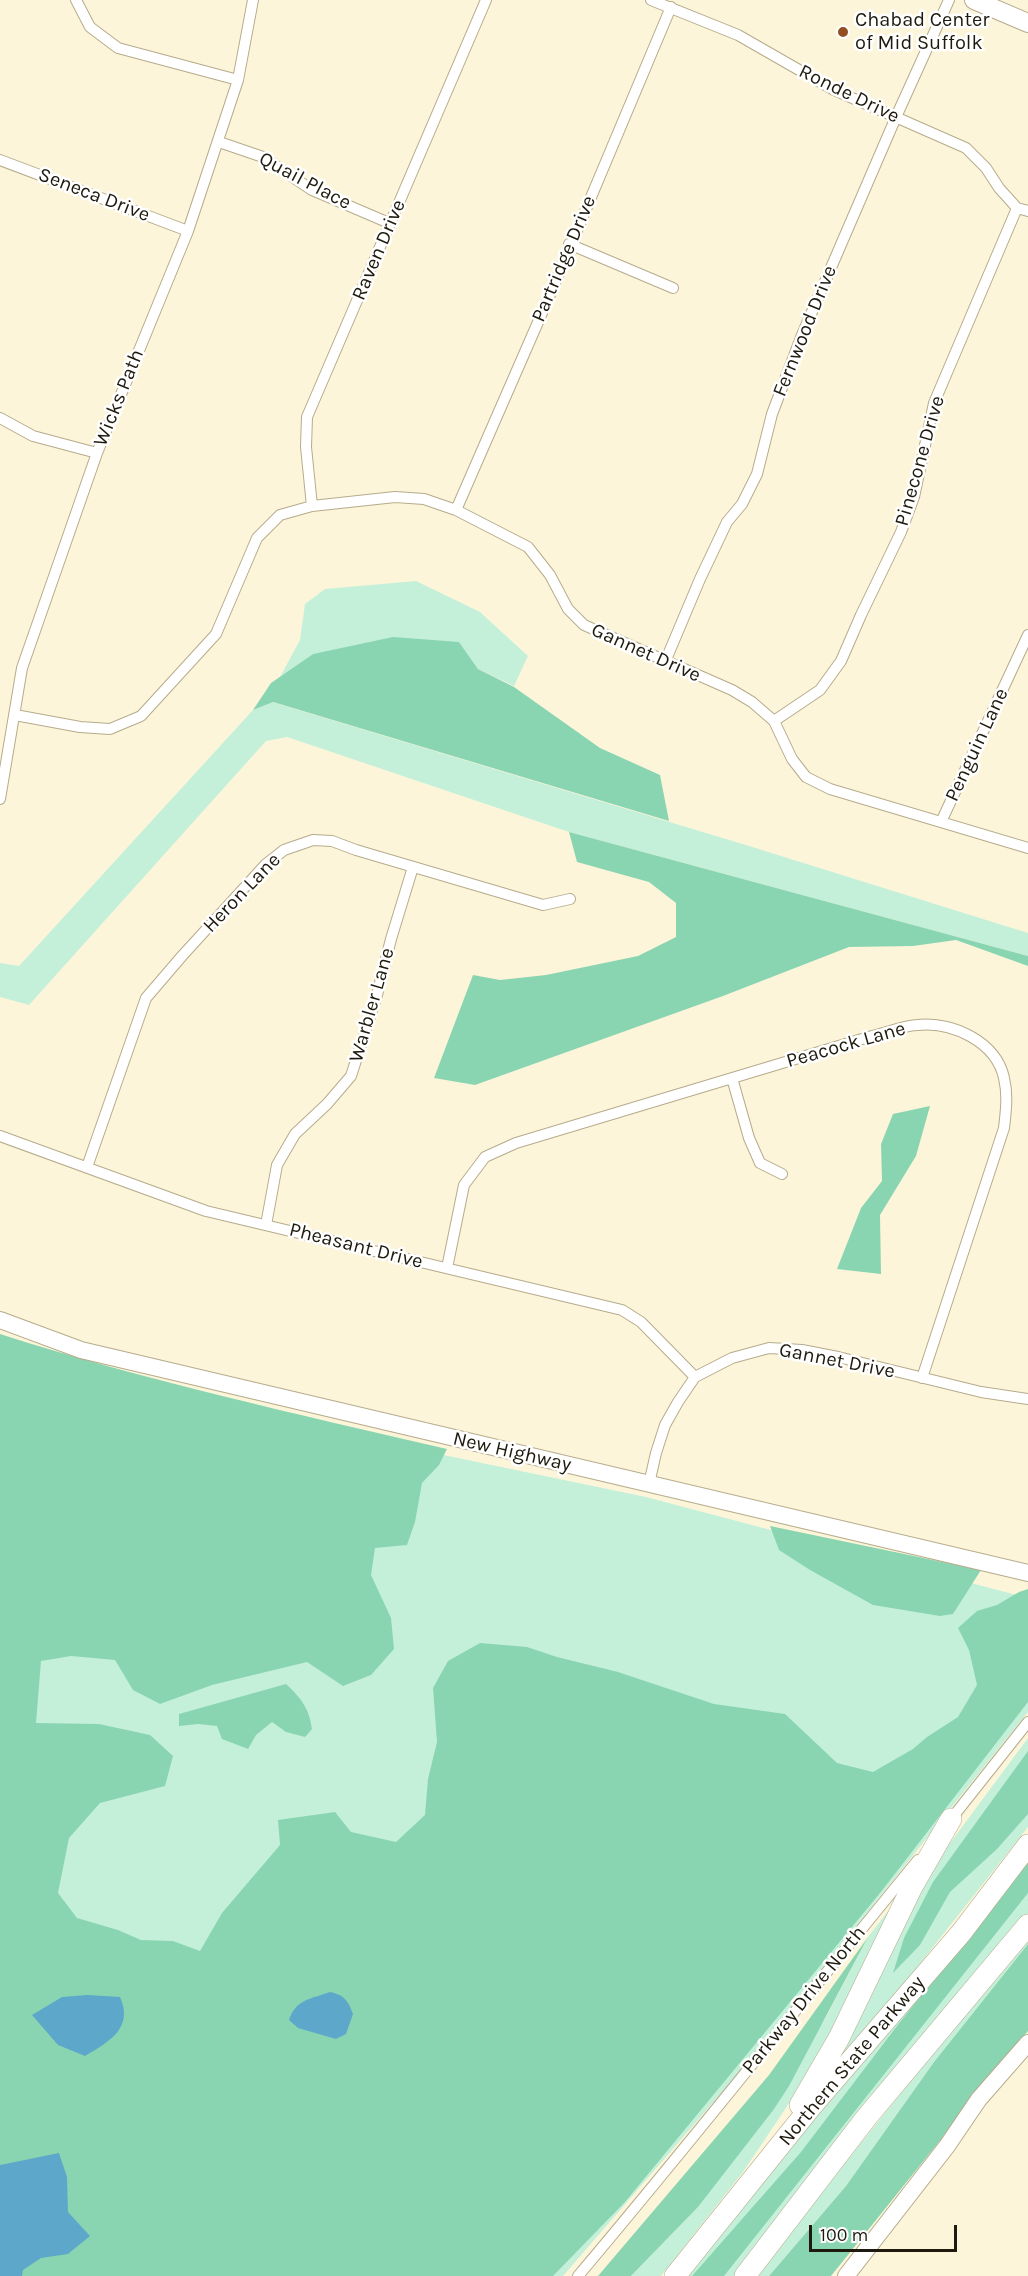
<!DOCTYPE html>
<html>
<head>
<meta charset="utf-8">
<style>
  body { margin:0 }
  #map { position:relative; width:1028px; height:2276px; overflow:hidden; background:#fdf5da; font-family:Karla,sans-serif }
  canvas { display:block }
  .scale { position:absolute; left:809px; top:2225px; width:148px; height:27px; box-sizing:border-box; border:3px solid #1e1a0d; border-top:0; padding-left:8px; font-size:18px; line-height:21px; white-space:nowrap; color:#1e1a0d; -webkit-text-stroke:4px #fff; paint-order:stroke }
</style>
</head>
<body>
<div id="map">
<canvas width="1028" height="2276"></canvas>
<div class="scale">100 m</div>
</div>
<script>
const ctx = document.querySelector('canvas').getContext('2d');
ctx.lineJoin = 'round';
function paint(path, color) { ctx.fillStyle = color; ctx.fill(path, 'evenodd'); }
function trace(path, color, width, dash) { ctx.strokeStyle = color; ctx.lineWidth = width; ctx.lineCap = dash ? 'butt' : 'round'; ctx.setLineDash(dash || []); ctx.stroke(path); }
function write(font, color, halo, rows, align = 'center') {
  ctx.font = font + ' Karla,sans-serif'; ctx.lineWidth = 5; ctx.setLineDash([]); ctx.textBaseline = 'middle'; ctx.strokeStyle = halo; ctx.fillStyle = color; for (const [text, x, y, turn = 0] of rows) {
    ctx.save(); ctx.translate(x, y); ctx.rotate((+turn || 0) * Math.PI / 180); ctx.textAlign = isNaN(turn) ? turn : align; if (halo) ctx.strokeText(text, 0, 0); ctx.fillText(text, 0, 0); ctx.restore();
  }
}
paint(new Path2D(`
  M 416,581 L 480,612 L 528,656 L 514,686 L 478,669 L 459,642 L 313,654 L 280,677 L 300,640 L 305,604 L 325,589 Z
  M 272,702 L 749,846 L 1028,933 L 1028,956 L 569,832 L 287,737 L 266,741 L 29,1005 L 0,997 L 0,963 L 19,966 L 253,710 Z
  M 0,1363 L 646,1497 L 1028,1598 L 1028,1712 L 736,2076 L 563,2276 L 0,2276 Z
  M 1028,1738 L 1028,1827 L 831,2076 L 892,1940 L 939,1858 Z
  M 1028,1851 L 1028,1914 L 738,2276 L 683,2276 Z
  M 899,1897 L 900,1904 L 810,2072 L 743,2172 L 661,2276 L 631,2276 L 698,2207 L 825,2019 L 868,1937 Z
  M 1028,1935 L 1028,1944 L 934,2062 L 846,2186 L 769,2276 L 754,2276 Z`), '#c4f0da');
paint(new Path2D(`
  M 393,637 L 459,642 L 478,669 L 514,687 L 600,748 L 660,775 L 669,821 L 273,702 L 253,710 L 271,683 L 313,654 Z
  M 569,832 L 1028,956 L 1028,966 L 956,940 L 913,946 L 849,947 L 723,996 L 475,1085 L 434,1078 L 473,975 L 500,980 L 546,975 L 638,956 L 676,937 L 676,903 L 649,882 L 577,862 Z
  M 930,1106 L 916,1156 L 880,1215 L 881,1274 L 837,1269 L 861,1208 L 882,1181 L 881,1144 L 893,1114 Z
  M 0,1334 C 147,1381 297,1414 447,1449 L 439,1465 L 422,1483 L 415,1522 L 407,1545 L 375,1548 L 371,1575 L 391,1618 L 394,1649 L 371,1675 L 343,1686 L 307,1662 L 212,1685 L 160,1704 L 133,1690 L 115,1660 L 71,1656 L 41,1661 L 36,1723 L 99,1724 L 150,1735 L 173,1756 L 165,1786 L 100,1803 L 69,1838 L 58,1893 L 77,1918 L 118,1930 L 141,1940 L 173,1941 L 200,1951 L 222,1913 L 280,1845 L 278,1820 L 335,1812 L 351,1832 L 396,1842 L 425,1815 L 428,1779 L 437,1742 L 433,1688 L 448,1661 L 480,1643 L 527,1647 L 557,1657 L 618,1672 L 714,1704 L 785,1714 L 837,1763 L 873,1772 L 913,1749 L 927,1737 L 958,1717 L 977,1685 L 969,1650 L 958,1628 L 977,1611 L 997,1605 L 1019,1592 L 1028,1589 L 1028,1702 L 880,1893 L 625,2202 L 553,2276 L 0,2276 Z
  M 770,1526 L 981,1570 L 953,1614 L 940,1616 L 873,1605 L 810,1570 L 779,1550 Z
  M 286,1684 C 301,1698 309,1708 312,1729 L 305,1737 L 286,1732 L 272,1722 L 256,1735 L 248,1749 L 222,1739 L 217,1726 L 198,1724 L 179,1726 L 179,1714 Z
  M 1028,1751 L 1028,1814 L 997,1849 L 950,1892 L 920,1945 L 893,1973 L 904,1938 L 933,1882 Z
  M 1028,1861 L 1028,1893 L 724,2276 L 692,2276 L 801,2152 L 897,2026 Z
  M 868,1937 L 789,2086 L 774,2109 L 698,2207 L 631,2276 L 598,2276 L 769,2075 Z
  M 1028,1944 L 1028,2031 L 831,2276 L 769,2276 L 846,2186 L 934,2062 Z`), '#8ad5b1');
paint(new Path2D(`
  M 330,1992 C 344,1995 348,2000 353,2014 L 346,2034 L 336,2039 L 298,2028 L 289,2020 C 296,1999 311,1999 330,1992 Z
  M 87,1995 L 120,1997 C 134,2028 109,2042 85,2056 L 58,2045 L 32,2015 L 62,1997 Z
  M 59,2153 L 67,2177 L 68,2212 L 90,2236 L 68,2254 L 41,2258 L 23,2270 L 22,2276 L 0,2276 L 0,2165 Z`), '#5da8ca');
const street = new Path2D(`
  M 76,0 L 90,27 L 118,48 L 238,80
  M 651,0 L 738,35 L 834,90 L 966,148 L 986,168 L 999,188 L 1017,208 L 1028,211
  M 219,142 L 263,157 L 312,190 L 389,223
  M 0,160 L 188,231
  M 569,244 L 673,288
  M 0,418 L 33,436 L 97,453
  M 312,506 L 306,447 L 307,417 L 486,0
  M 456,510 L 552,290 L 671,7
  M 665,662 L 700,579 L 727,522 L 742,504 L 757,474 L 772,414 L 802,335 L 896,117 L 949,0
  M 15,715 L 80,727 L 110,729 L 141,716 L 216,634 L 257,538 L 280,515 L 312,506 L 395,497 L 424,499 L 456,510 L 528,547 L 550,575 L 568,609 L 584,625 L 732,690 L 752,702 L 774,721 L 792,759 L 806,777 L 830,789 L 1028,848
  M 774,721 L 820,690 L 841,661 L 861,615 L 901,532 L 914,497 L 934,403 L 1017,208
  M 0,799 L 22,668 L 97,453 L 188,231 L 238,80 L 253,0
  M 941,822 L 1028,635
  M 732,1078 L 749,1138 L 760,1163 L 782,1174
  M 0,1136 L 206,1211 L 622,1310 L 641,1322 L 695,1377
  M 87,1167 L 146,998 L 182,956 L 265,865 L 284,850 L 313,840 L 332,841 L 356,850 L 543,905 L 570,899
  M 266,1225 L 277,1165 L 295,1134 L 327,1104 L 351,1076 L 377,995 L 391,939 L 413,867
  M 447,1268 L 464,1185 L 485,1157 L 516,1143 L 872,1036 C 886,1033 902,1026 917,1025 C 951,1021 996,1041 1004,1078 C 1008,1095 1006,1111 1004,1128 L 922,1378
  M 649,1484 L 656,1453 L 665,1425 L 678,1402 L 695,1377 L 732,1358 L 769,1348 L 802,1350 L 838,1357 L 981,1392 L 1028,1399
  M 948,1823 L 1028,1722
  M 578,2276 C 693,2140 804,1999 918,1860`);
const secondary = new Path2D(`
  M 0,1320 L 81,1350 L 1028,1573
  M 846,2276 L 947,2146 L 979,2099 L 1028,2043`);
const primary = new Path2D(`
  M 974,0 L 1028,23`);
const highway = new Path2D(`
  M 800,2105 L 839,2038 L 912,1887 L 951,1819
  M 675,2276 L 810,2108 L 961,1933 L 1028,1845
  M 745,2276 L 866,2118 L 1028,1925`);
trace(street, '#b6ab8b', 12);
trace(secondary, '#b6ab8b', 18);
trace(primary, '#b6ab8b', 20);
trace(highway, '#b6ab8b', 22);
trace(street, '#fff', 10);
trace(secondary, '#fff', 16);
trace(primary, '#fff', 18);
trace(highway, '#fff', 21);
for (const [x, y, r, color] of [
  [843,32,6,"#934f21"]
]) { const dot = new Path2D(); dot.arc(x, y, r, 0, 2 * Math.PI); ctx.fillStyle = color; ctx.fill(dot); trace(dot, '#fff', 2); }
write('20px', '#1e1a0d', '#fff', [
  ["Chabad Center",855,20],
  ["of Mid Suffolk",855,43]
], 'left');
write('20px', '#1e1a0d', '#fff', [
  ["Ronde Drive",849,94,26],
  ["Quail Place",305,181,28],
  ["Seneca Drive",94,195,21],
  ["Raven Drive",379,250,-67],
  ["Partridge Drive",564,259,-67],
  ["Fernwood Drive",805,331,-68],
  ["Wicks Path",119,398,-68],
  ["Pinecone Drive",920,461,-74],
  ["Gannet Drive",646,653,24],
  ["Penguin Lane",977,745,-65],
  ["Heron Lane",242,893,-46],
  ["Warbler Lane",372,1005,-74],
  ["Peacock Lane",846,1045,-16],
  ["Pheasant Drive",356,1246,14],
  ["Gannet Drive",837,1361,11],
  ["New Highway",512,1452,13],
  ["Parkway Drive North",804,2000,-51],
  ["Northern State Parkway",852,2061,-50]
]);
</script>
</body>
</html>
